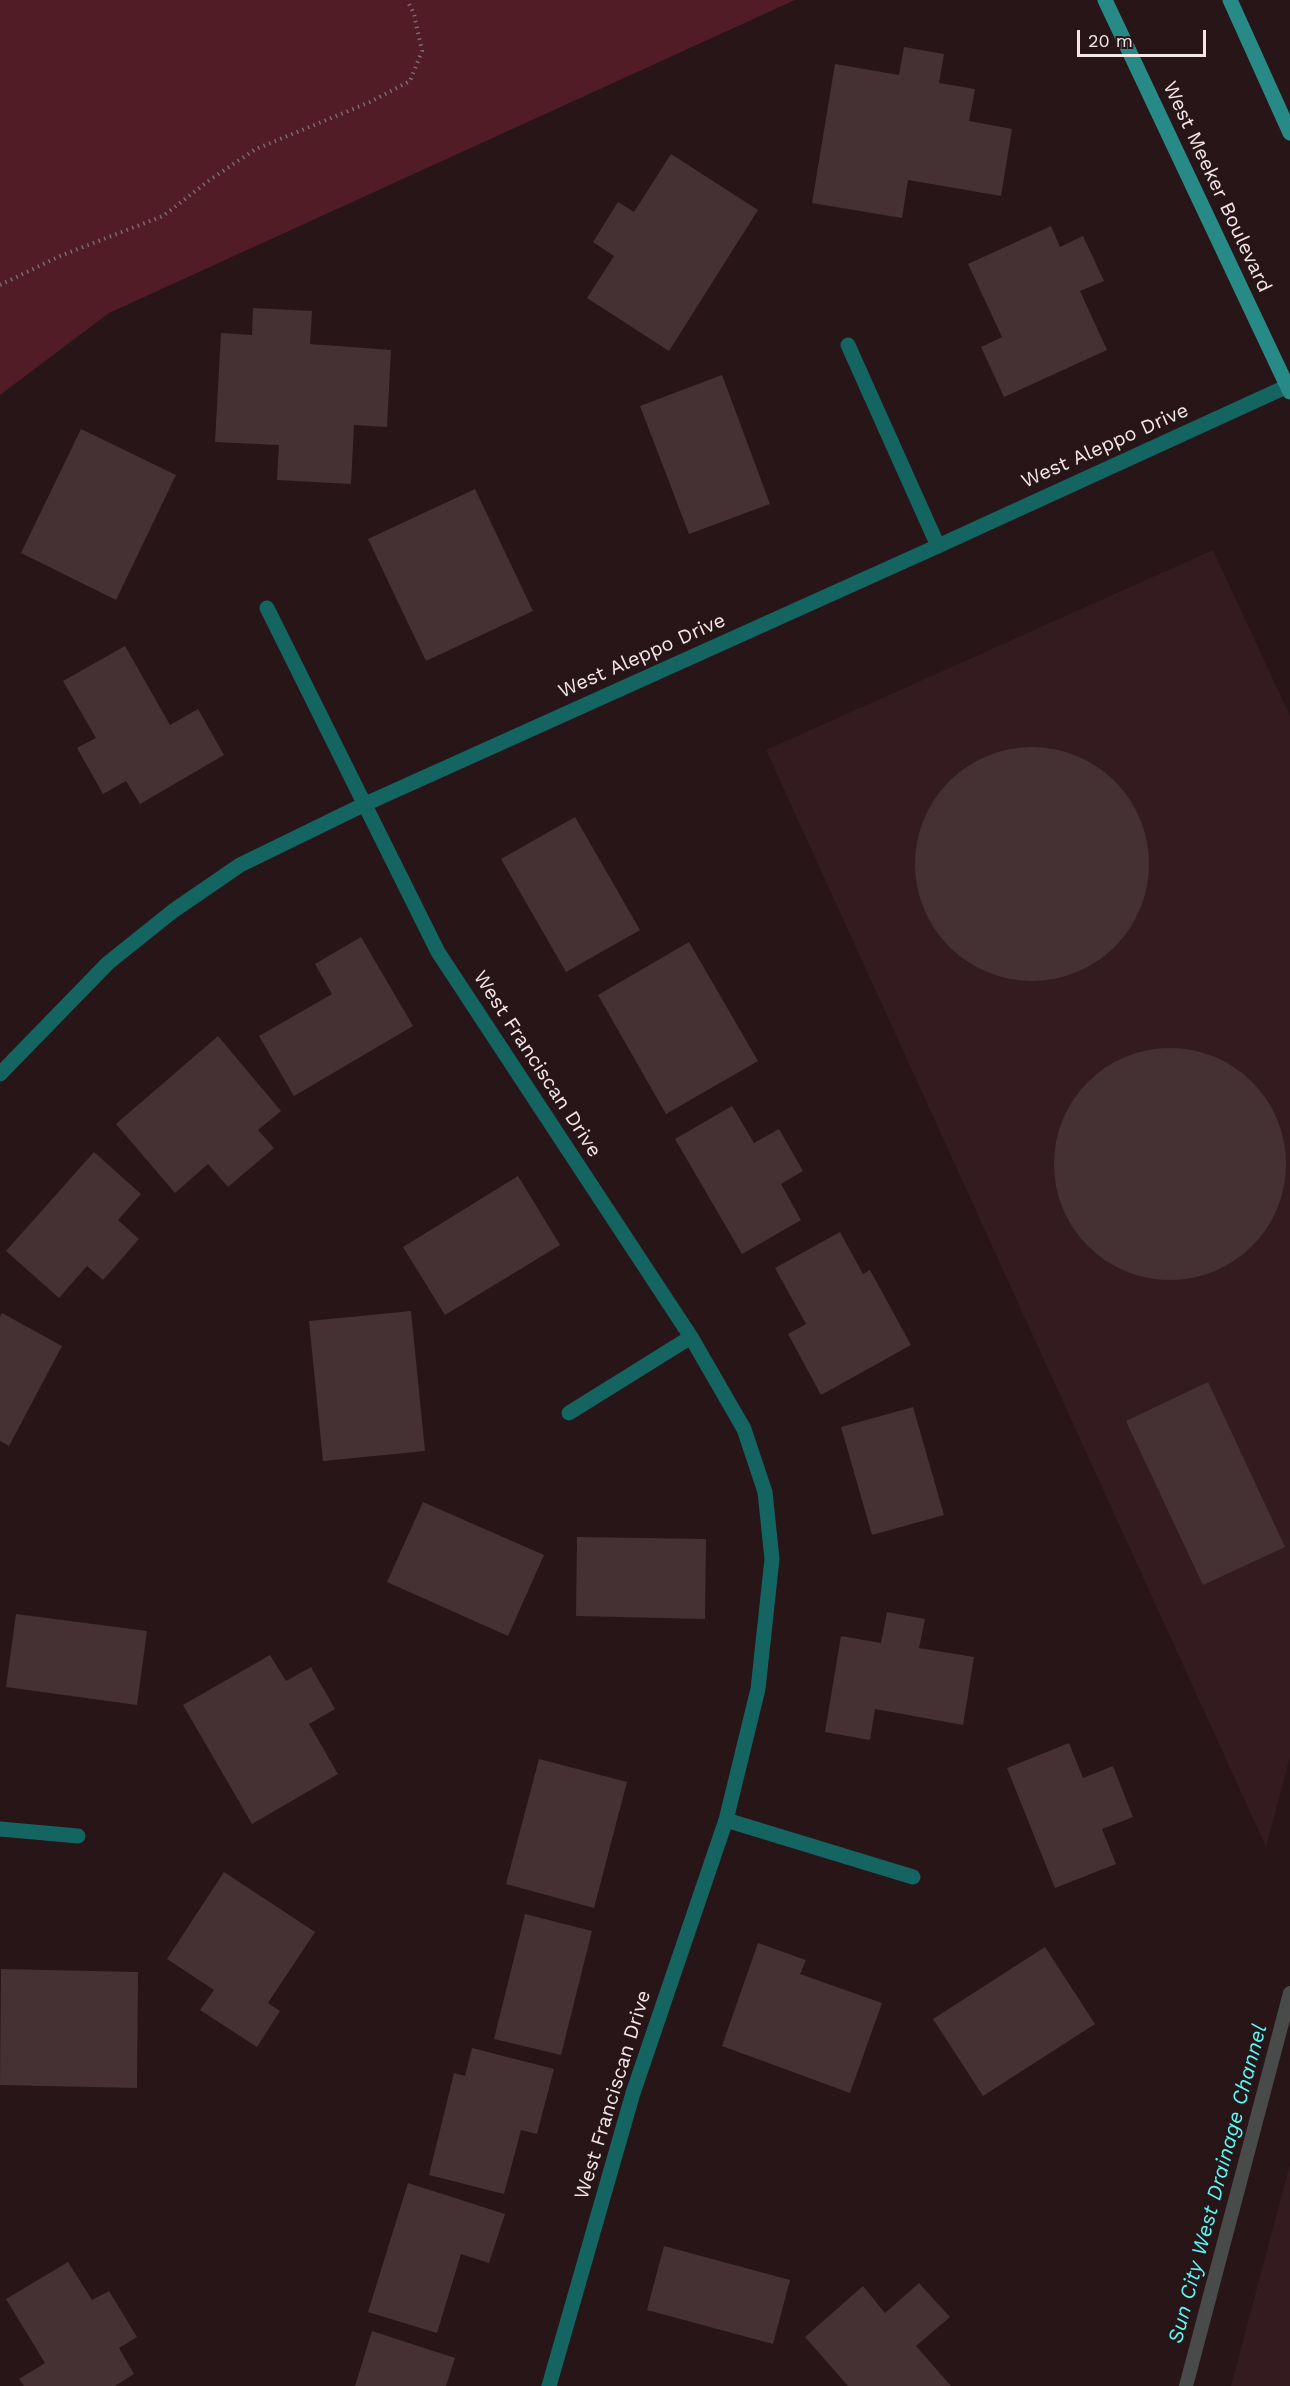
<!DOCTYPE html>
<html>
<head>
<meta charset="utf-8">
<style>
  body { margin:0 }
  #map { position:relative; width:1290px; height:2386px; overflow:hidden; background:#271518; font-family:"Work Sans",sans-serif }
  canvas { display:block }
  .scale { position:absolute; left:1077px; top:30px; width:129px; height:27px; box-sizing:border-box; border:3px solid #f4e7e8; border-top:0; padding-left:8px; font-size:18px; line-height:21px; white-space:nowrap; color:#f4e7e8; -webkit-text-stroke:4px #271518; paint-order:stroke }
</style>
</head>
<body>
<div id="map">
<canvas width="1290" height="2386"></canvas>
<div class="scale">20 m</div>
</div>
<script>
const ctx = document.querySelector('canvas').getContext('2d');
ctx.lineJoin = 'round';
function paint(path, color) { ctx.fillStyle = color; ctx.fill(path, 'evenodd'); }
function trace(path, color, width, dash) { ctx.strokeStyle = color; ctx.lineWidth = width; ctx.lineCap = dash ? 'butt' : 'round'; ctx.setLineDash(dash || []); ctx.stroke(path); }
function write(font, color, halo, rows, align = 'center') {
  ctx.font = font + ' "Work Sans",sans-serif'; ctx.lineWidth = 5; ctx.setLineDash([]); ctx.textBaseline = 'middle'; ctx.strokeStyle = halo; ctx.fillStyle = color; for (const [text, x, y, turn = 0] of rows) {
    ctx.save(); ctx.translate(x, y); ctx.rotate((+turn || 0) * Math.PI / 180); ctx.textAlign = isNaN(turn) ? turn : align; if (halo) ctx.strokeText(text, 0, 0); ctx.fillText(text, 0, 0); ctx.restore();
  }
}
paint(new Path2D(`
  M 1213,550 L 1290,716 L 1290,1757 L 1266,1847 L 766,750 Z
  M 1290,2164 L 1290,2386 L 1231,2386 Z`), '#341b1f');
paint(new Path2D(`
  M 0,0 L 795,0 L 109,313 L 0,395 Z`), '#521c27');
trace(new Path2D(`
  M 1186,2386 L 1290,1993`), '#494a4a', 14);
paint(new Path2D(`
  M 904,47 L 944,54 L 939,83 L 975,89 L 969,121 L 1012,129 L 1001,196 L 908,180 L 902,218 L 812,203 L 835,64 L 899,75 Z
  M 671,154 L 758,210 L 669,351 L 587,298 L 614,256 L 593,242 L 618,202 L 634,212 Z
  M 1051,226 L 1060,247 L 1083,236 L 1104,281 L 1080,291 L 1107,350 L 1004,397 L 981,347 L 1002,337 L 968,264 Z
  M 253,308 L 312,311 L 310,344 L 391,350 L 387,427 L 354,425 L 351,484 L 277,480 L 279,445 L 215,442 L 221,333 L 252,335 Z
  M 722,375 L 770,504 L 689,534 L 640,406 Z
  M 81,429 L 176,475 L 116,600 L 21,553 Z
  M 475,489 L 533,611 L 426,661 L 368,539 Z
  M 125,646 L 170,725 L 198,709 L 224,755 L 140,804 L 126,781 L 103,794 L 77,748 L 96,738 L 63,681 Z
  M915 864a117 117 0 1 1 234 0a117 117 0 1 1-234 0Z
  M 575,817 L 640,930 L 566,972 L 501,859 Z
  M 361,937 L 413,1026 L 294,1096 L 259,1036 L 332,994 L 315,964 Z
  M 689,942 L 758,1061 L 666,1114 L 598,995 Z
  M 218,1036 L 281,1111 L 258,1130 L 274,1148 L 228,1187 L 208,1164 L 175,1193 L 116,1124 Z
  M1054 1164a116 116 0 1 1 232 0a116 116 0 1 1-232 0Z
  M 732,1106 L 754,1143 L 779,1129 L 803,1171 L 781,1184 L 801,1220 L 742,1254 L 675,1139 Z
  M 94,1152 L 141,1194 L 118,1220 L 139,1239 L 103,1280 L 87,1266 L 59,1298 L 6,1251 Z
  M 518,1176 L 560,1245 L 445,1315 L 403,1247 Z
  M 840,1232 L 863,1274 L 870,1270 L 911,1345 L 821,1395 L 788,1334 L 806,1324 L 775,1268 Z
  M 411,1311 L 425,1451 L 323,1461 L 309,1321 Z
  M 2,1313 L 62,1346 L 9,1446 L 0,1441 L 0,1317 Z
  M 1208,1382 L 1285,1547 L 1203,1585 L 1126,1421 Z
  M 913,1407 L 944,1515 L 872,1535 L 841,1427 Z
  M 423,1502 L 544,1555 L 508,1636 L 387,1582 Z
  M 577,1537 L 706,1539 L 705,1619 L 576,1616 Z
  M 887,1612 L 925,1619 L 919,1648 L 974,1657 L 963,1725 L 875,1709 L 870,1740 L 825,1732 L 841,1636 L 881,1643 Z
  M 16,1614 L 147,1631 L 137,1705 L 6,1687 Z
  M 270,1655 L 286,1681 L 311,1667 L 335,1709 L 309,1724 L 338,1774 L 252,1824 L 183,1705 Z
  M 1069,1743 L 1083,1778 L 1113,1766 L 1133,1817 L 1102,1829 L 1116,1864 L 1055,1888 L 1007,1768 Z
  M 539,1759 L 627,1782 L 594,1908 L 506,1884 Z
  M 224,1872 L 315,1932 L 268,2003 L 280,2011 L 257,2047 L 200,2010 L 214,1990 L 167,1959 Z
  M 525,1914 L 592,1931 L 561,2055 L 494,2039 Z
  M 758,1943 L 806,1960 L 800,1974 L 882,2003 L 850,2093 L 722,2046 Z
  M 1045,1947 L 1095,2024 L 983,2096 L 933,2019 Z
  M 1,1969 L 138,1972 L 137,2088 L 0,2085 Z
  M 472,2048 L 554,2069 L 537,2134 L 521,2130 L 504,2194 L 429,2175 L 454,2073 L 465,2076 Z
  M 408,2183 L 505,2214 L 489,2263 L 461,2254 L 437,2333 L 368,2312 Z
  M 664,2246 L 790,2280 L 773,2344 L 647,2310 Z
  M 68,2262 L 92,2300 L 109,2291 L 137,2337 L 119,2348 L 134,2374 L 115,2386 L 24,2386 L 19,2379 L 45,2363 L 6,2299 Z
  M 919,2283 L 950,2317 L 916,2346 L 951,2386 L 848,2386 L 805,2337 L 863,2286 L 885,2313 Z
  M 372,2331 L 455,2358 L 446,2386 L 355,2386 Z`), '#453133');
trace(new Path2D(`
  M 0,285 L 60,256 L 163,216 L 211,179 L 256,149 L 370,102 L 410,81 L 422,51 L 414,14 L 407,0`), '#7b6b6d', 4, [1.5, 4.5]);
trace(new Path2D(`
  M 848,345 L 938,546
  M 267,608 L 438,952 L 691,1337 L 744,1429 L 765,1492 L 772,1559 L 758,1689 L 726,1820 L 633,2093 L 549,2386
  M 569,1413 L 691,1337
  M 726,1820 L 913,1877
  M 0,1829 L 78,1836`), '#146462', 15);
trace(new Path2D(`
  M 0,1074 L 108,963 L 173,911 L 240,865 L 363,805 L 938,546 L 1290,385`), '#146462', 15);
trace(new Path2D(`
  M 1105,0 L 1290,392
  M 1230,0 L 1290,133`), '#288a87', 15);
write('20px', '#f4e7e8', '#271518', [
  ["West Meeker Boulevard",1217,187,65],
  ["West Aleppo Drive",1105,446,-24],
  ["West Aleppo Drive",642,656,-24],
  ["West Franciscan Drive",537,1064,57],
  ["West Franciscan Drive",613,2095,-73]
]);
write('italic 21px', '#5afaf5', '#271518', [
  ["Sun City West Drainage Channel",1218,2184,-75]
]);
</script>
</body>
</html>
